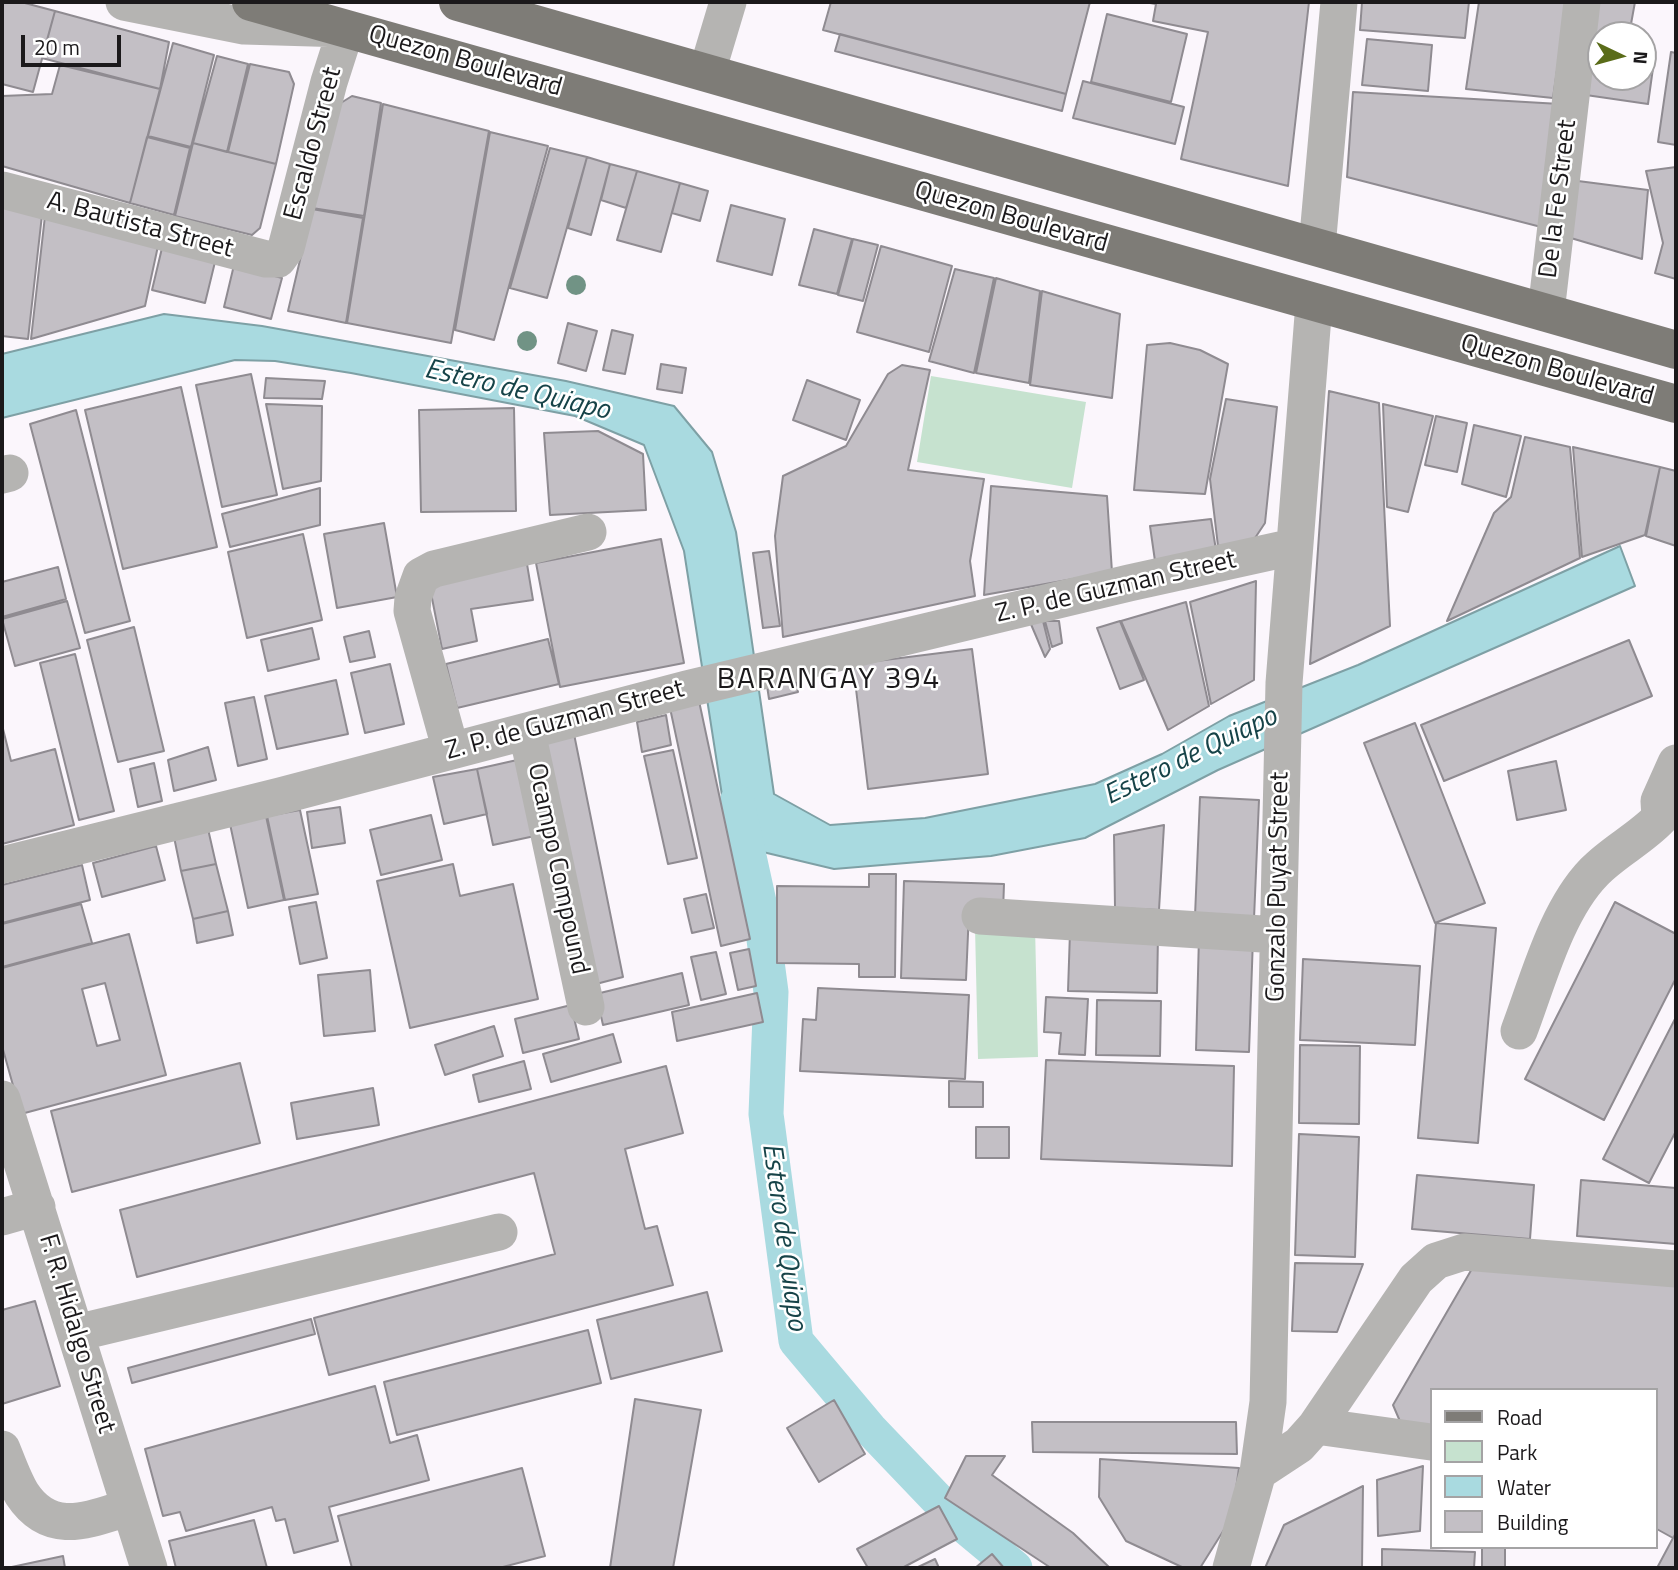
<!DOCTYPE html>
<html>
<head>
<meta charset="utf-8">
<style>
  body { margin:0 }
  #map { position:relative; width:1678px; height:1570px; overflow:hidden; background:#fbf6fc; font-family:"Titillium Web",sans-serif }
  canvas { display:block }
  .frame { position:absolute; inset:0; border:4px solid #1b191b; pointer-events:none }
  .legend { position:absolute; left:1430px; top:1388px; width:228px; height:161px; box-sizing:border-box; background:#fff; border:2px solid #a4a3a4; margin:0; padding:9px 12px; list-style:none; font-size:21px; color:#1b191b }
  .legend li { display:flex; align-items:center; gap:14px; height:35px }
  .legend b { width:35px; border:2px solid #a4a3a4 }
  .north { position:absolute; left:1587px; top:21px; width:70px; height:70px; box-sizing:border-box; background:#fff; border:2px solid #a4a3a4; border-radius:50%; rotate:95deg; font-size:19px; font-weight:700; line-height:28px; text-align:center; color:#1b191b }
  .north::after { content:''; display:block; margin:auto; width:24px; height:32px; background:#5a6c19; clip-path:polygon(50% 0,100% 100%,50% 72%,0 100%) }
  .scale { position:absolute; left:21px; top:35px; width:100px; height:32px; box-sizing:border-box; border:4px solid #1b191b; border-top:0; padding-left:9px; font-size:21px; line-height:24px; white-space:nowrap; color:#1b191b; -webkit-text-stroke:5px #fff; paint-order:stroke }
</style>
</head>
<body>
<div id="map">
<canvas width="1678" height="1570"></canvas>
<div class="frame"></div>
<ul class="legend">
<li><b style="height:9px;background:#7e7c77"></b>Road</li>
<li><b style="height:19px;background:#c6e2cf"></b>Park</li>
<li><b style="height:19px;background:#a9dae0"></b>Water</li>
<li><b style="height:19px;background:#c3bfc5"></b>Building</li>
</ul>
<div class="north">N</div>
<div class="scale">20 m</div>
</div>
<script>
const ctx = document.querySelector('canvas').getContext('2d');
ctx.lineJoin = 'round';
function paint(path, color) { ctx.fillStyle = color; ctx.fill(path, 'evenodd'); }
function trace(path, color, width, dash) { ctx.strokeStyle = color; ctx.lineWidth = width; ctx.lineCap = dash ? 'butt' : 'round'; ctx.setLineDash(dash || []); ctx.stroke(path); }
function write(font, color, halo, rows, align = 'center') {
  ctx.font = font + ' "Titillium Web",sans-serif'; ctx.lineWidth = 5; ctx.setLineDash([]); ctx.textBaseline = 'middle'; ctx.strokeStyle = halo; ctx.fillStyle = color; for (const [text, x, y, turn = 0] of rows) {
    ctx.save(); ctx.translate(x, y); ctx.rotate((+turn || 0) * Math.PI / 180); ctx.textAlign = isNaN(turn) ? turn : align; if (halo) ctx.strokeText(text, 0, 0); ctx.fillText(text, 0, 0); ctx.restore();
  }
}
paint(new Path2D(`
  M 931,376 L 1086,402 L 1072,488 L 917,462 Z
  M 1035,926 L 1038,1057 L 978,1059 L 975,927 Z`), '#c6e2cf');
const water = new Path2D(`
  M 164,314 L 262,326 L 566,381 L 674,406 L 712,452 L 736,532 L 774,794 L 830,825 L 925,818 L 1095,784 L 1162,754 L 1229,716 L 1358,665 L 1620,546 L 1635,586 L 1218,770 L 1085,838 L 991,856 L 834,869 L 746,848 L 726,821 L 684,551 L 644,445 L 575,416 L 351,373 L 275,361 L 235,360 L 2,418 L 2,354 Z`);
paint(water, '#a9dae0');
trace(water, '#7ea0a5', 2);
trace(new Path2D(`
  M 737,802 L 759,902 L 771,992 L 766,1114 L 796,1341 L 870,1429 L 956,1519 L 1015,1568`), '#a9dae0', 35);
const building = new Path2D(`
  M 2,2 L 21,2 L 55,11 L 33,92 L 2,84 Z
  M 831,2 L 1090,2 L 1066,94 L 823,30 Z
  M 1144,2 L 1309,2 L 1288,186 L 1181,159 L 1208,32 L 1153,21 L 1156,4 Z
  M 1362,2 L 1469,2 L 1465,38 L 1360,30 Z
  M 1479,2 L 1567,2 L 1553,98 L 1466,89 Z
  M 1591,2 L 1635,2 L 1629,35 L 1601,35 L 1601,45 L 1584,42 Z
  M 55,11 L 169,42 L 160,89 L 42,58 Z
  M 1107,14 L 1187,34 L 1171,102 L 1091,82 Z
  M 840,34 L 1066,94 L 1062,111 L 835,51 Z
  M 1367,39 L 1432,45 L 1428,91 L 1362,85 Z
  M 173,43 L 214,55 L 191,147 L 148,136 Z
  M 1671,52 L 1676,53 L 1676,145 L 1658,142 Z
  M 217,56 L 248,64 L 227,152 L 193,143 Z
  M 1584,59 L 1601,61 L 1601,77 L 1643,77 L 1643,67 L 1653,68 L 1648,104 L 1579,94 Z
  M 250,64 L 289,72 L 294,84 L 276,164 L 228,152 Z
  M 60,65 L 160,89 L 130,203 L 2,166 L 2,96 L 52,94 Z
  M 1083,81 L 1184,107 L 1175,144 L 1073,118 Z
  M 1353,92 L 1560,104 L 1545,228 L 1347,177 Z
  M 352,96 L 381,103 L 364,216 L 312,208 L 336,106 Z
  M 383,104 L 489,131 L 451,343 L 347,323 Z
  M 490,132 L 548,146 L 494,340 L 455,330 Z
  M 147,137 L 190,148 L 174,215 L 130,203 Z
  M 193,143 L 276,164 L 260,228 L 252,235 L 175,216 Z
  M 550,148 L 587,157 L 547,298 L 510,288 Z
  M 587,157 L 610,164 L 591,235 L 568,228 Z
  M 610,164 L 637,171 L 626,208 L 601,200 Z
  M 1676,167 L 1676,279 L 1655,273 L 1663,243 L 1646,171 Z
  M 637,171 L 680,183 L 661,252 L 617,240 Z
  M 1578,181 L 1648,190 L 1642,259 L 1564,236 Z
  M 680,183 L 708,191 L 700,221 L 672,213 Z
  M 2,205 L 42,215 L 28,339 L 2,336 Z
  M 731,205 L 785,219 L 772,275 L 717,261 Z
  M 312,209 L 363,218 L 346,323 L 288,311 Z
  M 45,216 L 158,246 L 145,306 L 31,339 Z
  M 814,229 L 852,239 L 837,294 L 799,285 Z
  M 853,239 L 878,245 L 863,301 L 838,295 Z
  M 881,246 L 952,266 L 929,352 L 857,332 Z
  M 162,248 L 215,262 L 205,303 L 152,290 Z
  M 234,265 L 282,278 L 271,319 L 224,307 Z
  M 955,269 L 994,278 L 974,373 L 929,361 Z
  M 996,278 L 1040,291 L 1029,383 L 976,373 Z
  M 1042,291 L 1120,314 L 1112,398 L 1030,385 Z
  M 568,323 L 597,331 L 586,371 L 558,363 Z
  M 612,330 L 633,335 L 625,374 L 603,370 Z
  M 1170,343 L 1200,350 L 1228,364 L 1205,494 L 1134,490 L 1147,345 Z
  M 661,364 L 686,368 L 682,393 L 657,389 Z
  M 902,365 L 930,370 L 908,470 L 984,479 L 970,561 L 975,596 L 783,637 L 775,536 L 783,476 L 846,446 L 888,374 Z
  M 251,374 L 277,495 L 222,507 L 196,385 Z
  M 266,378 L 325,381 L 322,399 L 264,398 Z
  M 807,380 L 860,400 L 846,440 L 793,420 Z
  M 181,387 L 217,547 L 123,569 L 85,410 Z
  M 1329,391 L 1379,403 L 1390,626 L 1310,664 Z
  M 1226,399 L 1277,407 L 1265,523 L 1253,541 L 1218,546 L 1210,479 Z
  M 266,404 L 322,406 L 321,481 L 283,489 Z
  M 1383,404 L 1433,416 L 1408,512 L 1387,507 Z
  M 514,408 L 516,511 L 421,512 L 419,410 Z
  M 76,410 L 130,621 L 85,633 L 30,424 Z
  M 1436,416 L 1467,423 L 1457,472 L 1425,465 Z
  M 1474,425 L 1521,436 L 1506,497 L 1462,484 Z
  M 598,431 L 643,454 L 646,510 L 550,515 L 544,433 Z
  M 1525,437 L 1570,447 L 1580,558 L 1447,621 L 1494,513 L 1511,497 Z
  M 1573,447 L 1660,467 L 1645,535 L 1582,557 Z
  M 1660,467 L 1676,471 L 1676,546 L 1646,536 Z
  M 991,486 L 1107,496 L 1112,572 L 984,595 Z
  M 320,488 L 320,525 L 230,547 L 222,514 Z
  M 1211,519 L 1216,550 L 1155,561 L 1150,526 Z
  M 384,523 L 397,597 L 337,608 L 324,534 Z
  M 303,534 L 322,620 L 247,638 L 228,552 Z
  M 661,539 L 684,663 L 560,687 L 536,563 Z
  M 769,551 L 780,626 L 763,628 L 753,553 Z
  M 527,564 L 533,600 L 471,609 L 477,641 L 442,649 L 429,583 Z
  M 58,567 L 66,599 L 2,617 L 2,582 Z
  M 1256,581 L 1254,680 L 1211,704 L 1190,602 Z
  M 67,601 L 80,648 L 15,666 L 2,619 Z
  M 1186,602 L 1209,706 L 1168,730 L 1121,621 Z
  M 1043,621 L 1050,649 L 1045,657 L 1030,622 Z
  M 1045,621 L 1059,621 L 1062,643 L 1052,647 Z
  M 1120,621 L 1144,680 L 1120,689 L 1097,628 Z
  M 134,627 L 164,751 L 118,762 L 87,640 Z
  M 312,628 L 319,659 L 268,671 L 261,640 Z
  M 369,631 L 375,657 L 350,662 L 344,637 Z
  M 548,639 L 559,684 L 457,708 L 446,664 Z
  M 1629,640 L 1652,696 L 1444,781 L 1421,725 Z
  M 972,649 L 988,774 L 868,789 L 853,664 Z
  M 75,654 L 114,811 L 79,820 L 40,663 Z
  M 390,664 L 404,724 L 365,733 L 351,673 Z
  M 795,673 L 798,692 L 769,699 L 766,679 Z
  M 336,680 L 348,734 L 277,749 L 265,696 Z
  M 254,697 L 267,759 L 238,766 L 225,703 Z
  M 699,701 L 750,939 L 721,946 L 670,708 Z
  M 666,715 L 671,745 L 642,752 L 637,722 Z
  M 1415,723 L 1485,903 L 1435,923 L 1364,743 Z
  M 2,725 L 11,761 L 55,749 L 74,825 L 2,844 Z
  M 574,734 L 623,977 L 596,984 L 545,740 Z
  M 208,747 L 216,780 L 174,791 L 168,760 Z
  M 673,750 L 697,858 L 668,864 L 644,756 Z
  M 526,758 L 544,834 L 493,845 L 477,769 Z
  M 1556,761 L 1566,810 L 1517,820 L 1508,771 Z
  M 154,763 L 162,801 L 138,807 L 130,769 Z
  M 477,769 L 487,814 L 444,824 L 433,777 Z
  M 1200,797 L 1259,800 L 1254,919 L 1195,916 Z
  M 340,807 L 345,843 L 312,848 L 307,812 Z
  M 300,810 L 318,894 L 285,900 L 267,816 Z
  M 431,815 L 442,860 L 381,875 L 370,830 Z
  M 266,816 L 284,900 L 248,908 L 230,824 Z
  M 1164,825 L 1159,910 L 1115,908 L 1114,835 Z
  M 208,829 L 216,864 L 181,871 L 174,837 Z
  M 156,846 L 165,880 L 102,897 L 93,863 Z
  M 216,864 L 228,911 L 193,919 L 181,871 Z
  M 453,864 L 460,896 L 513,884 L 538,999 L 410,1028 L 377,881 Z
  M 82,865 L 90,900 L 2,923 L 2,885 Z
  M 869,874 L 896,874 L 895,977 L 859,977 L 859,964 L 777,963 L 777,886 L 869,887 Z
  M 904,881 L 1004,884 L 1003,912 L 969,911 L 966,980 L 901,978 Z
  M 706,894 L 714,928 L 692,933 L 684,899 Z
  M 316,902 L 327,958 L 300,964 L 289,907 Z
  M 1615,902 L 1676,934 L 1676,978 L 1604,1120 L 1525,1079 Z
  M 81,904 L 92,943 L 2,967 L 2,924 Z
  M 228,911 L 233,935 L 197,943 L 193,919 Z
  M 1436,923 L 1496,928 L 1478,1143 L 1418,1138 Z
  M 1070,932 L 1158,934 L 1157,993 L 1068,991 Z
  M 129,934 L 166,1075 L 21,1114 L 2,1046 L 2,968 ZM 105,983 L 120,1040 L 97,1046 L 82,989 Z
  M 1199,936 L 1253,938 L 1249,1052 L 1196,1050 Z
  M 749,949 L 756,986 L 738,990 L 730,953 Z
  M 716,952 L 726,994 L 701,1000 L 691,957 Z
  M 1303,959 L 1420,966 L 1415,1045 L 1300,1040 Z
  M 370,970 L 375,1031 L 324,1036 L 318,975 Z
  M 682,973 L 689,1005 L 603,1025 L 596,994 Z
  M 818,988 L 969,995 L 965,1079 L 800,1071 L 803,1019 L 816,1020 Z
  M 757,993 L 763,1022 L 677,1041 L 672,1012 Z
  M 1046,997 L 1088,999 L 1085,1055 L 1059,1054 L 1061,1033 L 1044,1032 Z
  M 1097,1000 L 1161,1001 L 1160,1056 L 1096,1055 Z
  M 571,1005 L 579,1039 L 523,1053 L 515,1019 Z
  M 1676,1017 L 1676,1131 L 1649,1183 L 1603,1159 Z
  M 494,1026 L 503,1056 L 445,1075 L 435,1045 Z
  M 613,1034 L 621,1062 L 551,1082 L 543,1054 Z
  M 1300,1045 L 1360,1046 L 1359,1124 L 1299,1123 Z
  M 1046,1060 L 1234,1066 L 1232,1166 L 1041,1159 Z
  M 524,1061 L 531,1089 L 479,1102 L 473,1075 Z
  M 240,1063 L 260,1143 L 72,1192 L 51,1111 Z
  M 666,1066 L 683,1133 L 625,1149 L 645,1229 L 657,1226 L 673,1285 L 329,1375 L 314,1318 L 555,1254 L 534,1173 L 137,1277 L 120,1210 Z
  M 949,1081 L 983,1082 L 983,1107 L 949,1107 Z
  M 373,1088 L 379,1125 L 297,1139 L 291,1103 Z
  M 976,1127 L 1009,1127 L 1009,1158 L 976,1158 Z
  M 1299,1134 L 1359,1137 L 1355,1257 L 1295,1255 Z
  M 1417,1175 L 1534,1185 L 1530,1239 L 1412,1229 Z
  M 1581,1180 L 1676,1188 L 1676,1244 L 1577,1236 Z
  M 1295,1263 L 1363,1264 L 1337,1332 L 1292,1331 Z
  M 1473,1267 L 1676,1278 L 1676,1533 L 1673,1538 L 1655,1528 L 1655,1390 L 1431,1390 L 1431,1430 L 1402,1426 L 1393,1405 Z
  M 707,1292 L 722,1351 L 611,1379 L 597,1320 Z
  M 35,1301 L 60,1386 L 2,1404 L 2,1310 Z
  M 311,1319 L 315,1334 L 132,1383 L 128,1368 Z
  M 588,1330 L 601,1383 L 397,1435 L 384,1382 Z
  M 375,1386 L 390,1443 L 417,1435 L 429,1480 L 329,1507 L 338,1541 L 294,1553 L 285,1519 L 276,1521 L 272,1507 L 186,1531 L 180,1512 L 163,1516 L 145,1449 Z
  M 635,1399 L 701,1410 L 673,1568 L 610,1568 Z
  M 834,1400 L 865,1454 L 819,1482 L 787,1428 Z
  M 1032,1422 L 1236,1422 L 1237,1454 L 1033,1452 Z
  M 966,1456 L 1005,1456 L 992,1475 L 1073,1533 L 1110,1568 L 1051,1568 L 945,1498 Z
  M 1100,1459 L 1239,1468 L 1232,1517 L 1200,1568 L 1184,1568 L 1126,1541 L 1099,1497 Z
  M 1423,1466 L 1420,1531 L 1378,1536 L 1377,1480 Z
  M 522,1468 L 545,1556 L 499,1568 L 352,1568 L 338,1516 Z
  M 1363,1486 L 1362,1568 L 1265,1568 L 1284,1525 Z
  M 939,1506 L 957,1539 L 902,1568 L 868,1568 L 857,1549 Z
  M 254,1520 L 267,1568 L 176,1568 L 169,1541 Z
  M 1676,1533 L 1676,1568 L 1657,1568 L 1673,1538 Z
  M 1482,1547 L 1505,1547 L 1505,1568 L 1482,1568 Z
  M 1382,1549 L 1475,1552 L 1474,1568 L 1382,1568 Z
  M 992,1554 L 1004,1568 L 975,1568 Z
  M 63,1556 L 65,1568 L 7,1568 Z
  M 935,1559 L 939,1568 L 916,1568 Z`);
paint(building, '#c3bfc5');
trace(building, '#8f8b91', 2);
trace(new Path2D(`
  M 707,72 L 728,2
  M 2,190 L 266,259 L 278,259 L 286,248 L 329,82 L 346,29 L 244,26 L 124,2
  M 1317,247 L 1339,2
  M 1546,312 L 1582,2
  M 2,475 L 10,473
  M 527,732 L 586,1007
  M 451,751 L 412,611 L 413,598 L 421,576 L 434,569 L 588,532
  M 1660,818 L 1659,801 L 1676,763
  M 2,865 L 280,796 L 687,689 L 1129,583 L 1293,547
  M 980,916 L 1278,935
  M 1519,1031 C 1538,981 1556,911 1594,872 C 1613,852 1640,839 1660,818
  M 2,1099 L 149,1568
  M 2,1217 L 37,1207
  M 76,1333 L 499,1232
  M 1316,1426 L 1431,1442
  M 2,1449 C 8,1464 14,1481 22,1494 C 51,1538 90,1519 130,1507
  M 1258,1472 L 1299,1445 L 1316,1426 L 1416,1279 L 1436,1261 L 1464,1252 L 1676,1269
  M 1231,1568 L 1258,1472 L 1268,1402 L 1284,683 L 1314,303`), '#b5b4b2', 37);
trace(new Path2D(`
  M 251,2 L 1676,404
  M 458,2 L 1676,350`), '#7e7c77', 38);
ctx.fillStyle = '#719385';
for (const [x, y] of [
  [576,285],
  [527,341]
]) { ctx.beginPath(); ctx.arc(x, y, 10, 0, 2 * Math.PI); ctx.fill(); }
write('26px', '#1b191b', '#fff', [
  ["Quezon Boulevard",465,62,16],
  ["Escaldo Street",314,144,-75],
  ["De la Fe Street",1559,199,-83],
  ["Quezon Boulevard",1011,218,16],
  ["A. Bautista Street",140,226,15],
  ["Quezon Boulevard",1557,371,16],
  ["Z. P. de Guzman Street",1116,588,-13],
  ["Z. P. de Guzman Street",565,721,-15],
  ["Ocampo Compound",557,869,78],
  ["Gonzalo Puyat Street",1279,887,-89],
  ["F. R. Hidalgo Street",76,1334,73]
]);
write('italic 28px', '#164348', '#fff', [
  ["Estero de Quiapo",517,391,13],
  ["Estero de Quiapo",1191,757,-26],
  ["Estero de Quiapo",783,1237,82]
]);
ctx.letterSpacing = '2px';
write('30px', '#1b191b', '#fff', [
  ["BARANGAY 394",829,681]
]);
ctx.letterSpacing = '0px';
</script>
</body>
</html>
